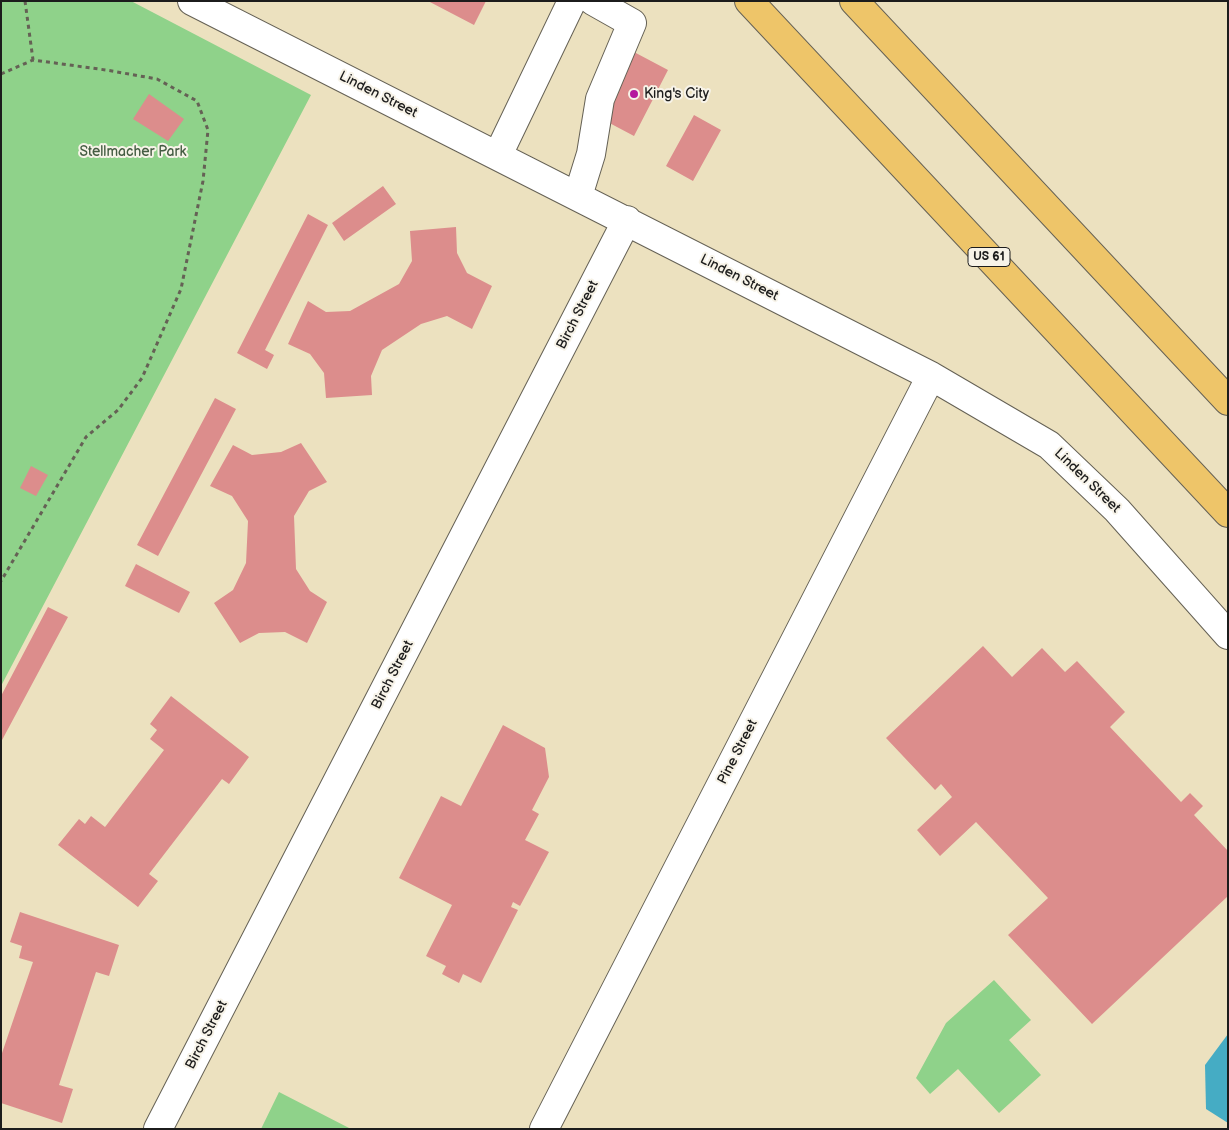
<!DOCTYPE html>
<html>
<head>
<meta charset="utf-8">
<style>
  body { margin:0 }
  #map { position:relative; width:1229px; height:1130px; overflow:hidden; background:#ece1bf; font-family:"Balsamiq Sans",sans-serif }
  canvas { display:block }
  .frame { position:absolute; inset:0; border:2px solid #1c1c1c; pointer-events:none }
</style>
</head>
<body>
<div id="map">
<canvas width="1229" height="1130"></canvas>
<div class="frame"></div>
</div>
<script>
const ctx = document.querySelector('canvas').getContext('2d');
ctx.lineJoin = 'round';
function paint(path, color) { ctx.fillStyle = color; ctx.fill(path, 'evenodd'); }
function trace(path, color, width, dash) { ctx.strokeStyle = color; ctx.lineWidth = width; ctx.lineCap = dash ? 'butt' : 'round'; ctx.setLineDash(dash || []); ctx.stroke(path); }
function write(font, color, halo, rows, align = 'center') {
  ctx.font = font + ' "Balsamiq Sans",sans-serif'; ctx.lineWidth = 4; ctx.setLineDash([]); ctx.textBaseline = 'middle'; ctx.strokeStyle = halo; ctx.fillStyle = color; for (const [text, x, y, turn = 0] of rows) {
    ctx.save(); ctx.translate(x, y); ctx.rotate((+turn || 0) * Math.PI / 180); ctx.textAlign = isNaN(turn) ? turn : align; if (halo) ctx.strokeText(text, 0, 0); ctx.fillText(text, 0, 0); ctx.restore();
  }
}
paint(new Path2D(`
  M 1,1 L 131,1 L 311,95 L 1,686 Z
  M 994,980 L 1031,1020 L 1009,1040 L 1041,1075 L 999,1113 L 958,1069 L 930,1094 L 916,1078 L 946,1023 Z
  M 279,1092 L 351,1129 L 261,1129 Z`), '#8fd28a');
paint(new Path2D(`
  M 1228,1034 L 1228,1123 L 1206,1109 L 1205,1065 Z`), '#45acc4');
paint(new Path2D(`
  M 428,1 L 486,1 L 474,25 Z
  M 634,52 L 668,70 L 634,136 L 600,118 Z
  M 149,94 L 184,119 L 168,141 L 133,119 Z
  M 694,115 L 721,130 L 693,181 L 666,166 Z
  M 383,186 L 396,204 L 344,241 L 332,223 Z
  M 308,214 L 328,225 L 265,350 L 274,355 L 267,369 L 237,353 Z
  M 456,227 L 457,253 L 467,273 L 492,286 L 472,329 L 447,316 L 421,324 L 382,350 L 371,376 L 372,395 L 326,398 L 324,373 L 310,354 L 288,344 L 308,301 L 326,312 L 350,311 L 399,284 L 412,261 L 410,231 Z
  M 215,398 L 236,409 L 158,556 L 137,545 Z
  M 301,443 L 327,482 L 309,491 L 294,516 L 296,569 L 310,591 L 327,602 L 307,643 L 285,632 L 259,633 L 240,643 L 214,603 L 233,590 L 246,563 L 248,521 L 232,496 L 210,486 L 233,445 L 252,455 L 281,452 Z
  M 31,466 L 48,475 L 36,496 L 20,488 Z
  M 136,564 L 190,592 L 179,613 L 125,586 Z
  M 48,607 L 68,617 L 1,742 L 1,696 Z
  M 983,646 L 1012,677 L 1042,648 L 1065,672 L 1077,661 L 1125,712 L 1110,727 L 1181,802 L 1190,793 L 1203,806 L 1194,815 L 1228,851 L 1228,896 L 1092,1024 L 1008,935 L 1048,898 L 976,822 L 940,856 L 917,830 L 952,797 L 941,784 L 935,790 L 886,738 Z
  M 171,696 L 249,757 L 229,784 L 222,779 L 149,874 L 158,881 L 138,907 L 58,845 L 79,819 L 85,824 L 91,816 L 105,827 L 164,750 L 150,739 L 157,730 L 150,724 Z
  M 503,725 L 545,748 L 549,777 L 532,810 L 539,814 L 525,840 L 549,852 L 520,906 L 513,902 L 511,907 L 518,910 L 481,983 L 463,974 L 459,983 L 442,974 L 446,966 L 426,956 L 452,905 L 399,878 L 441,796 L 461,806 Z
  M 20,912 L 119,945 L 109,976 L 96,972 L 59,1085 L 73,1089 L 62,1123 L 1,1103 L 1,1056 L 33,962 L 19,958 L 22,946 L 10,942 Z`), '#dc8d8c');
const minor = new Path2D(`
  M 192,1 L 931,376 L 1049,445 L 1117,510 L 1228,635
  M 498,155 L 572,1
  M 578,196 L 591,154 L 600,99 L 632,23 L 593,1
  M 158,1129 L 627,220
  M 544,1129 L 931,376`);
const major = new Path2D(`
  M 749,1 L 1228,513
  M 854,1 L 1228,401`);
trace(minor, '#656155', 30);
trace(major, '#656155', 30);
trace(new Path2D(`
  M 25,1 L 33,60
  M 1,74 L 33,60 L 106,70 L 157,79 L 197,101 L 208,130 L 203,181 L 181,289 L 142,378 L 118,410 L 86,437 L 1,581`), '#656155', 3, [4, 4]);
trace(minor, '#fff', 28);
trace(major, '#eec569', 28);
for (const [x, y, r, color] of [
  [634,94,5,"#b5179e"]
]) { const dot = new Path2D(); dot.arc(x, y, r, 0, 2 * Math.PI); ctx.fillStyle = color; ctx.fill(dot); trace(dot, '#f7f3e8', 2); }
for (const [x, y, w] of [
  [989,257,42]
]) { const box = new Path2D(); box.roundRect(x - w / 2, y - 9.5, w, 19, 4); ctx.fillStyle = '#f7f3e8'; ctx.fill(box); trace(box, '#1c1c1c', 1); }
write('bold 12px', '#1c1c1c', null, [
  ["US 61",989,257]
]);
write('14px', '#1c1c1c', '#f7f3e8', [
  ["King's City",644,94]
], 'left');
write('14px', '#1c1c1c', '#f7f3e8', [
  ["Linden Street",378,95,27],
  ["Linden Street",739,278,27],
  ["Birch Street",578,315,-63],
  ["Linden Street",1087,481,44],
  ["Birch Street",393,675,-63],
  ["Pine Street",738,752,-63],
  ["Birch Street",207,1035,-63]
]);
write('14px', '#445c42', '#f7f3e8', [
  ["Stellmacher Park",133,152]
]);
</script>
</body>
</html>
